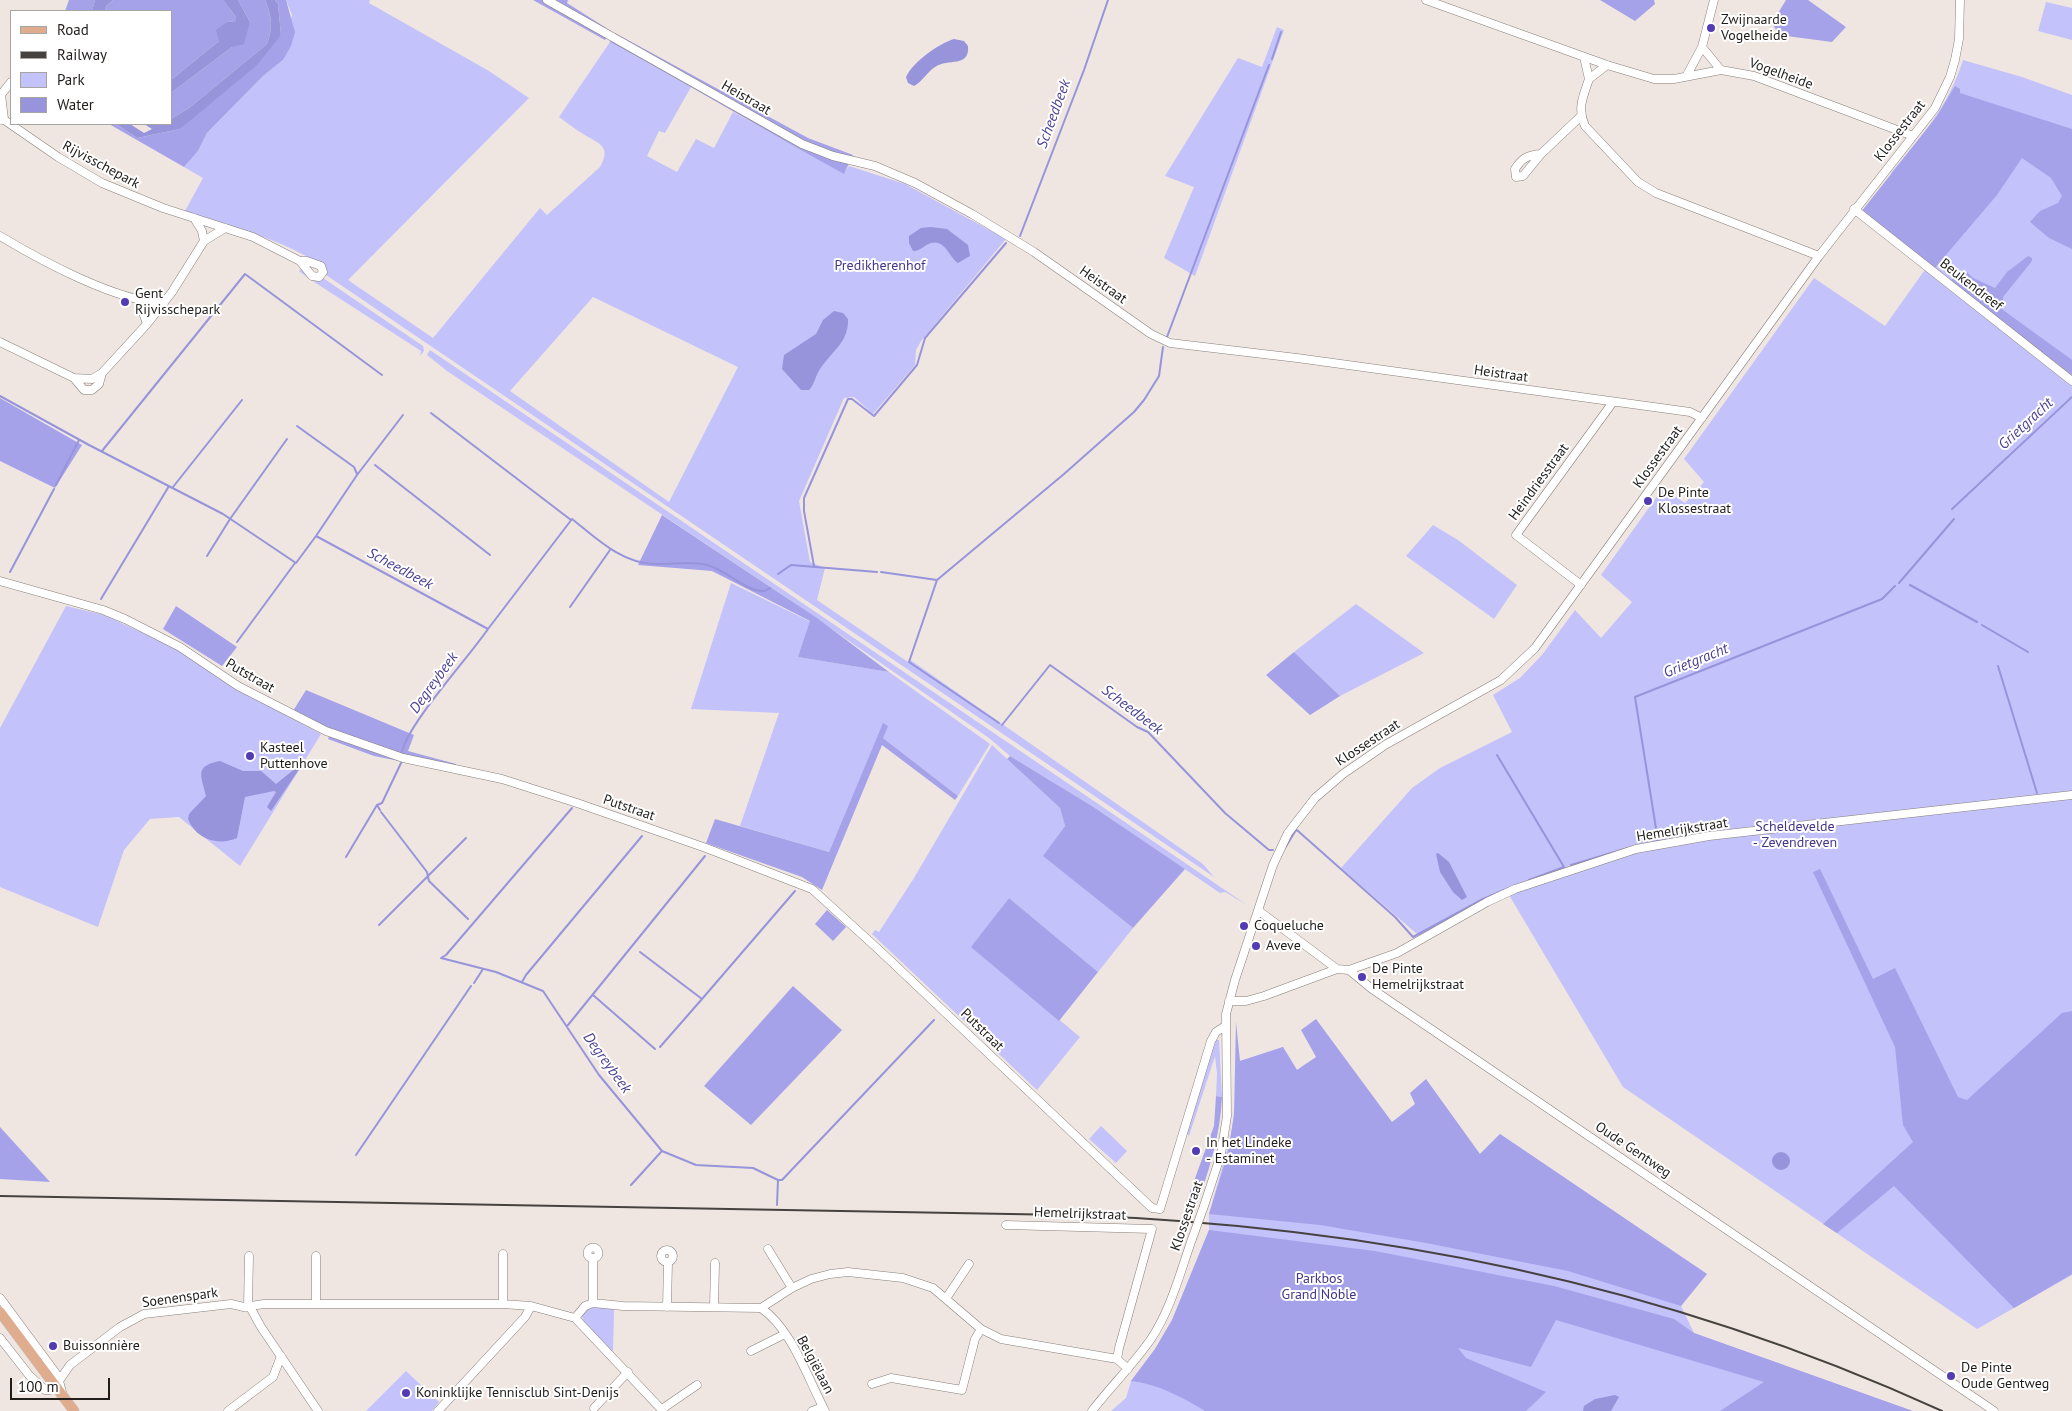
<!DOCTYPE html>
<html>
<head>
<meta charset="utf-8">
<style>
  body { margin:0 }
  #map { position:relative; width:2072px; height:1411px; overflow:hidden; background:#efe6e1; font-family:"PT Sans",sans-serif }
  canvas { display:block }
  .legend { position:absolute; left:10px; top:10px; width:162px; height:115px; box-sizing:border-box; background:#fff; border:1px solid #a6a5a4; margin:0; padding:6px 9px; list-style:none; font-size:15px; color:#201d1b }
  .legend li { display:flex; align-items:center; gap:10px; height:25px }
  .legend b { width:25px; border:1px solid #a6a5a4 }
  .scale { position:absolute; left:10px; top:1378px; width:100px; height:22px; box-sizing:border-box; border:2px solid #201d1b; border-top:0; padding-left:6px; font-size:15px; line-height:18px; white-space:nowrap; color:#201d1b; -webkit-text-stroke:4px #fff; paint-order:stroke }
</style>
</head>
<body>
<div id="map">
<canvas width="2072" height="1411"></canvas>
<ul class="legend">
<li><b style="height:6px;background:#dfac8d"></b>Road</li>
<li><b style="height:6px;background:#464240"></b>Railway</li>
<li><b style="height:14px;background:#c3c2fb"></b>Park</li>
<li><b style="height:14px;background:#9794db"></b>Water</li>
</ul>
<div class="scale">100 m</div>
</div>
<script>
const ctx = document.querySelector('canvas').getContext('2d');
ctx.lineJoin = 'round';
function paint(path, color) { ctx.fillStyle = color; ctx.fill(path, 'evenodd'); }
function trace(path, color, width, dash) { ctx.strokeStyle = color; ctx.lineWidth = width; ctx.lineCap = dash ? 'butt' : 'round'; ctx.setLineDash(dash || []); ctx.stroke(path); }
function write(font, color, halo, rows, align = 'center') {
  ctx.font = font + ' "PT Sans",sans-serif'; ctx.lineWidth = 4; ctx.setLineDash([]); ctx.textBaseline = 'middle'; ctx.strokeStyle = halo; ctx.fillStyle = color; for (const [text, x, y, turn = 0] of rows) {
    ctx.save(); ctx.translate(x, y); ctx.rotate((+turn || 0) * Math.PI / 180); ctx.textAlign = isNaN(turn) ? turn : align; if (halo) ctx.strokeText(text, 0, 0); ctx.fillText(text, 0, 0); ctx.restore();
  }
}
paint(new Path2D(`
  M 286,0 L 370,0 L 369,3 L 489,71 L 529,98 L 348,280 L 433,338 L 540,208 L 547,215 L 600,167 C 611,148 601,144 585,135 C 576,130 568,123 559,117 L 610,42 L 691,87 L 665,133 L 659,131 L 647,156 L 677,172 L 696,139 L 714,148 L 733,112 L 844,173 L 849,166 L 905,184 L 1006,239 L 921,341 L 916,350 L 915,365 L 873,414 L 854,397 L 844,398 L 799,501 L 810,562 L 825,568 L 817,600 L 908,662 L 909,659 L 1203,864 L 1214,877 L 326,275 L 326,270 C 294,242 226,225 185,211 L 203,178 L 184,167 L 198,151 L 207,133 L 263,76 L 283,60 L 292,15 ZM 593,297 L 738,367 L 669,502 L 510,391 Z
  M 2046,2 L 2072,8 L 2072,40 L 2038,31 Z
  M 1277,27 L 1284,30 L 1195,276 L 1164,258 L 1194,187 L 1165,176 L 1238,58 L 1262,67 Z
  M 1963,60 L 2022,77 L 2072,95 L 2072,1275 L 1977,1329 L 1623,1087 L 1509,895 L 1425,941 L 1341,868 L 1412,788 L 1440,768 L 1512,732 L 1493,695 L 1520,678 L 1542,655 L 1575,610 L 1601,638 L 1632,602 L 1601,575 L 1663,488 L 1685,503 L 1704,482 L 1684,459 L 1814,278 L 1885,326 L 1924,271 L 1929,268 L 1891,173 C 1922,135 1948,108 1963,60 Z
  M 301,269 L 311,279 L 323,278 L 423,346 L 424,351 L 420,356 L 421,351 L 308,278 L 299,271 Z
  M 430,350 L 1247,905 L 1225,892 L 1220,893 L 1092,806 L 1010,756 L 989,738 L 787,598 L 447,371 L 427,355 Z
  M 1433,525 L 1458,540 L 1517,585 L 1494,619 L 1406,556 Z
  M 731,583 L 811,622 L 799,657 L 889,672 L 990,744 L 958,796 L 883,738 L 883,724 L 829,852 L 740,826 L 779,713 L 691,709 Z
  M 1356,604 L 1424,653 L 1340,696 L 1294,652 Z
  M 66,606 L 104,615 L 177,649 L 225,682 L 321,734 L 240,866 L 179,817 L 150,819 L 124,850 L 98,927 L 0,887 L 0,728 Z
  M 992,745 L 1060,808 L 1065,826 L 1044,856 L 1133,928 L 1098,972 L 1009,898 L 972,947 L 1080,1037 L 1037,1090 L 872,934 L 875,930 L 879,932 L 914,878 Z
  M 1216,1040 L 1219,1040 L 1222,1097 L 1216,1096 L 1217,1073 L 1215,1056 L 1189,1136 L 1187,1134 Z
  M 1283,1047 L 1297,1070 L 1307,1063 L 1411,1203 L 1480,1154 L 1500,1134 L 1707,1274 L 1681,1306 L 1694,1333 L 1912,1411 L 1111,1411 L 1126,1398 L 1131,1381 L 1155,1349 L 1172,1320 L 1209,1230 L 1209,1214 L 1231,1136 L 1240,1061 Z
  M 1101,1126 L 1127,1151 L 1116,1163 L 1089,1139 Z
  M 593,1307 L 614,1309 L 613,1352 L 584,1324 L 582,1315 L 588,1308 Z
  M 406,1371 L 439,1402 L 432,1411 L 366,1411 Z`), '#c3c2fb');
paint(new Path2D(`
  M 69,0 L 95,0 L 92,11 L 65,11 Z
  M 113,0 L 223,0 L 236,17 L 236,21 L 227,22 L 219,41 L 171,80 L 171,11 L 105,11 L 106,6 Z
  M 238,0 L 265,0 C 272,16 273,28 267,44 L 189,108 L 171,119 L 171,93 L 232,47 L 250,22 Z
  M 275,0 L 286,0 L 295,32 L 291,46 L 283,60 L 263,76 L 207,133 L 198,151 L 184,167 L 109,124 L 116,124 L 137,138 L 180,129 L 281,35 L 278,4 Z
  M 533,0 L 568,0 L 567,3 L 611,31 L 605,40 Z
  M 1600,0 L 1654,0 L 1655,4 L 1635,21 Z
  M 1786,0 L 1808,0 L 1846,27 L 1832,42 L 1779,35 L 1772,23 Z
  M 615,33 L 808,138 L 853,155 L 844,174 C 766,131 689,85 610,42 Z
  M 1955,86 L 1960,89 L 1960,93 L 2072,129 L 2072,249 L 2049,238 L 2030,222 L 2040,211 L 2058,203 L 2062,196 L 2051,178 L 2022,158 L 1997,195 L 1934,269 L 1861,212 L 1937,116 Z
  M 2028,256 L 2032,258 L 2032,261 L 2003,297 L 2003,310 L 2072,360 L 2072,375 L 1950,281 L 1957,273 L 1963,277 L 1967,272 L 1973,278 L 1995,288 L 2007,272 Z
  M 0,398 L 82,445 L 55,488 L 0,461 Z
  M 662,515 L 817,618 L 889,672 L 798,657 L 810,621 L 712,571 L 638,565 Z
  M 176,606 L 237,647 L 222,666 L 163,629 Z
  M 1294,652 L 1340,696 L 1310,715 L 1266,675 Z
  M 306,690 L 414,735 L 408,751 L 456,764 L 454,772 L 374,756 L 328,739 L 331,731 L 293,711 Z
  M 883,723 L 888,726 L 883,738 L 958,796 L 955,800 L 882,745 L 822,890 L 802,877 L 706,843 L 715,819 L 829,852 Z
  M 1010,756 L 1092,806 L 1185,869 L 1133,928 L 1043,856 L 1065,826 L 1060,808 L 1007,759 Z
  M 1820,869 L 1873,979 L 1895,968 L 1958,1097 L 1967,1100 L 2062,1013 L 2072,1011 L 2072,1274 L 2014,1308 L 1894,1186 L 1837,1233 L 1823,1224 L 1913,1142 L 1903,1125 L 1895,1047 L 1813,872 Z
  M 1009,898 L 1098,972 L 1059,1021 L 971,947 Z
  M 827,910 L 846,927 L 833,941 L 815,924 Z
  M 793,986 L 842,1030 L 751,1125 L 704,1086 Z
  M 1316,1019 L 1392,1122 L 1415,1104 L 1410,1093 L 1426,1079 L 1480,1154 L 1500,1134 L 1707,1274 L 1681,1306 L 1568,1271 L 1426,1243 L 1320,1225 L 1209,1214 L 1227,1156 L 1234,1116 L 1236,1022 L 1240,1061 L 1283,1047 L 1297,1070 L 1316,1057 L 1301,1030 Z
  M 1216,1096 L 1222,1097 C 1220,1138 1208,1174 1194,1212 L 1187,1208 L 1186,1203 L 1214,1126 Z
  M 0,1127 L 50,1182 L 0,1179 Z
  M 1209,1230 L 1375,1251 L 1554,1286 L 1674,1319 L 1694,1333 L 1913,1411 L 1720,1411 L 1764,1382 L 1556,1320 L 1531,1367 L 1458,1348 L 1466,1358 L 1546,1392 L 1526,1411 L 1205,1411 C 1182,1397 1158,1384 1131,1381 L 1155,1349 L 1172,1320 Z`), '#a5a2ea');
paint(new Path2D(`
  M 95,0 L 113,0 L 106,6 L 105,11 L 92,11 Z
  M 223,0 L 238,0 L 250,22 L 244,44 L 232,47 L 171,93 L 171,80 L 219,41 L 216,30 L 227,22 L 236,21 L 236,17 Z
  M 265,0 L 275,0 L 278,4 L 281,35 L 257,65 L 180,129 L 137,138 L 116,124 L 130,124 L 144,133 L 152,129 L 144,124 L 171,124 L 171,119 L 189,108 L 267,44 C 273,28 272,16 265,0 Z
  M 954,39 L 964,41 L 968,46 C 970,68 948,58 935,67 C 927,72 923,81 914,86 L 908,83 L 906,77 C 913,62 938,44 954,39 Z
  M 931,227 L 947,229 L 968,245 L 970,256 L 958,263 C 949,257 945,239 931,243 C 924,245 921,251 913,251 L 909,243 L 909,236 L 921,228 Z
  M 834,311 L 843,313 L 848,319 C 849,342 832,351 820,369 C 815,376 815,384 809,390 L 801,390 L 782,369 L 784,355 L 816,334 L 823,320 Z
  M 220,761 L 243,771 L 261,771 L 276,784 L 297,767 L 300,768 L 271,811 L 267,807 L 276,792 L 274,791 L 245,797 L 237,838 C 219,846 196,840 188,819 L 189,814 L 206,796 C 201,775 194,766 220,761 Z
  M 1438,853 L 1449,862 L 1467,897 L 1462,900 L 1453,892 L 1440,872 L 1436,854 Z
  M1772 1161a9 9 0 1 1 18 0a9 9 0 1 1-18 0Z
  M 1615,1395 L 1619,1397 L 1611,1411 L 1583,1411 L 1584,1406 L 1595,1399 Z`), '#9794db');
trace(new Path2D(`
  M 1272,59 L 1281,32
  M 1020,236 L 1084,70 L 1108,0
  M 1167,337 L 1269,65
  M 0,396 L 89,445 L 223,514 L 296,563 L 316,536 L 488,629 L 572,519 C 596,538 621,563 654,564 C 671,565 690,560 707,565 C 728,570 744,592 765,591 L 770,588
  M 431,413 L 571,520
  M 297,426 L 354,467 L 357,474
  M 102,451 L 245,274 L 382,375
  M 375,465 L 490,555
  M 56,485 L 79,440
  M 173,487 L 242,400
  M 1952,509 L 2072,397
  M 316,536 L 357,475 L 403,415
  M 207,556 L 230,519 L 287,439
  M 814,566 L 804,511 L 804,498 L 848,399 L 852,399 L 874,416 L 917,365 L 925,338 L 1006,243
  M 10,572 L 54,489
  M 881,572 L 937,580
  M 778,574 L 791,565 L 877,572
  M 937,580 L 1064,474 L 1134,412 L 1144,400 L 1159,376 L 1163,347
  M 937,580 L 909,662 L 999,723
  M 1899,583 L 1954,519
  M 1910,585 L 1977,622
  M 101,599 L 169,486
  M 570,607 L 610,550
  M 1982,625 L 2028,652
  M 237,642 L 295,563
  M 1998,666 L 2037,793
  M 1002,725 L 1050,665 L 1137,727 L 1148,732 L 1225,813 L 1269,850 L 1273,850
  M 402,752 C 407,725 469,657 488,629
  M 1497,755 L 1564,867 L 1529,880
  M 572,808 L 446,955 L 441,958 L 496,972 L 543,991 L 599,1075 L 662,1151 L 696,1165 L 753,1168 L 778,1180 L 777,1205
  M 380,810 L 377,805 L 382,803 L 402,761
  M 381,812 L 427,872 L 429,881 L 468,919
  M 1655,841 L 1658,841 L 1635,697 L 1882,599 L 1895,586
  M 1285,848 L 1296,830 L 1298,831 L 1395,917 L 1413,937 L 1483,899 L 1509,888
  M 346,857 L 377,805
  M 1571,865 L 1628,848
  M 379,925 L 466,838
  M 640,952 L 702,999 L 660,1047
  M 522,982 L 526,975 L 642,836
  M 474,983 L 483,969
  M 593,995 L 655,1049
  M 702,999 L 795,891
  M 568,1025 L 705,856
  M 356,1155 L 471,986
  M 778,1180 L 782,1180 L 934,1020
  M 631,1185 L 661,1152`), '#9794db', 2);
const minor = new Path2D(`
  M 547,0 L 802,144 L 833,156 L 875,166 L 915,183 L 972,214 L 1034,252 L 1151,334 L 1170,343 L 1297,358 L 1690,412 L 1702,418
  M 1426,0 L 1607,65 L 1654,79 L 1674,79 L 1721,70 L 1754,76 L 1913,136
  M 1702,47 L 1721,70
  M 1584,57 L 1589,79 L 1607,65
  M 1687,75 L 1702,47 L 1714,0
  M 1589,79 C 1583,97 1577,108 1585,126 L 1638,182 L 1656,193 L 1819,256
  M 1,95 L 4,119 L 2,120
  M 0,96 L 11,82
  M 0,117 L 58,157 L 102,183 L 163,208 L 253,237 L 300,261 L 312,276 L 319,277 L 323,272 L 321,266 L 307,261 L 300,261
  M 1541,154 L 1523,176 L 1516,177 L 1515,169 C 1522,158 1528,155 1541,154 L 1581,116
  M 1854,209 L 2072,381
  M 194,218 L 202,231 L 204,241
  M 0,236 C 40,260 117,302 164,303
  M 139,301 L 147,324
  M 0,342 L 74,378 L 92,379 L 102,373 L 147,324 L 172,292 L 204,241 L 225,228
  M 74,378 L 84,390 L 92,390 L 99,384 L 102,373
  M 0,581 L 103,610 L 125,619 L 180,647 L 238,686 L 326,731 L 403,758 L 502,779 L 577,803 L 706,848 L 812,889 L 878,949 L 1152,1208 L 1160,1209 L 1211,1041 L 1216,1032 L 1225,1026
  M 1581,585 L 1516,535 L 1613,402
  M 1259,911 L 1337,969
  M 1349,970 L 1397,953 L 1487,902 L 1515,889 L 1636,849 L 1709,836 L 2072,795
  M 1229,1001 L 1246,1001 L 1264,996 L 1337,969 L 1349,970 L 1372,989 L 1994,1411
  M 1204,1206 L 1221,1154 L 1227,1116 L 1226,1014 L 1235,980 L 1273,865 L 1288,833 L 1315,798 L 1343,774 L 1385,745 L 1501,680 L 1535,648 L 1819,256 L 1935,108 L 1950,77 L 1955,60 L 1959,39 L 1960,0
  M 1006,1225 L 1152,1229 L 1119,1348 L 1117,1359 L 1128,1369
  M587.5 1253a5.5 5.5 0 1 1 11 0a5.5 5.5 0 1 1-11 0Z
  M 768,1249 L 792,1288
  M661 1256a6 6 0 1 1 12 0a6 6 0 1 1-12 0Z
  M 503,1254 L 503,1304
  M 316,1256 L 316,1304
  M 593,1258 L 593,1303
  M 947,1297 L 969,1264
  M 0,1298 L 60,1379
  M 248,1307 L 249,1256
  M 250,1307 L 261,1327 L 318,1411
  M 667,1307 L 668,1262
  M 714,1307 L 715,1263
  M 761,1308 L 792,1288 L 811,1279 L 830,1274 L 848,1272 L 903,1278 L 933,1288 L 981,1329 L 1001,1339 L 1117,1359
  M 575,1318 L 585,1306 L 593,1303 L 623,1306 L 761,1308 C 792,1329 808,1379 825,1411
  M 0,1338 L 29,1375 L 45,1390 L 50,1390
  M 751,1351 L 785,1334
  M 872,1384 L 891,1378 L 962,1390 L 975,1339 L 981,1329
  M 62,1392 L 59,1381 L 70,1365 L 120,1327 L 144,1314 L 231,1304 L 244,1307 L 264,1304 L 503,1304 L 531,1306 L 575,1318 L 663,1411
  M 594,1408 L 628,1372
  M 662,1409 L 697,1385
  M 228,1411 L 273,1377 L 281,1356
  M 438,1411 L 525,1317 L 531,1306
  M 812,1411 L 823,1407
  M 1092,1411 C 1111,1386 1133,1365 1151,1339 C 1171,1309 1180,1273 1192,1239`);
const major = new Path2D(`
  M 0,1312 L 74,1411`);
trace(minor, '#877f7b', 9);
trace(major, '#c5c4c4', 11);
trace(minor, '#fff', 8);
trace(major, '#dfac8d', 10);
trace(new Path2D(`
  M 0,1196 L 1066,1215 C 1372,1225 1662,1283 1942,1411`), '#464240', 2);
const minorBridge = new Path2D(`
  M 1192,1239 L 1204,1206`);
trace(minorBridge, '#877f7b', 9, []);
trace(minorBridge, '#fff', 8);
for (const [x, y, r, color] of [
  [1711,28,5,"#523bb3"],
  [125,302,5,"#523bb3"],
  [1648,501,5,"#523bb3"],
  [250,756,5,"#523bb3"],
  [1244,926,5,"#523bb3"],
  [1256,946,5,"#523bb3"],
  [1362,977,5,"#523bb3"],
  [1196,1151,5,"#523bb3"],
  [53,1346,5,"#523bb3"],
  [1951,1376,5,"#523bb3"],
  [406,1393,5,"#523bb3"]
]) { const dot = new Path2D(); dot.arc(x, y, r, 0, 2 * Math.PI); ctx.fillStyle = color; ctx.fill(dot); trace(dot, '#fff', 2); }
write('14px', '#201d1b', '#fff', [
  ["Zwijnaarde",1721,20],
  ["Vogelheide",1721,36],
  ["Gent",135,294],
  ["Rijvisschepark",135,310],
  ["De Pinte",1658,493],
  ["Klossestraat",1658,509],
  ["Kasteel",260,748],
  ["Puttenhove",260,764],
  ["Coqueluche",1254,926],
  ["Aveve",1266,946],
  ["De Pinte",1372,969],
  ["Hemelrijkstraat",1372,985],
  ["In het Lindeke",1206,1143],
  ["- Estaminet",1206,1159],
  ["Buissonnière",63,1346],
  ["De Pinte",1961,1368],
  ["Oude Gentweg",1961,1384],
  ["Koninklijke Tennisclub Sint-Denijs",416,1393]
], 'left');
write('14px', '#201d1b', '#fff', [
  ["Vogelheide",1781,74,20],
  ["Heistraat",746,98,30],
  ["Klossestraat",1900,131,-52],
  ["Rijvisschepark",101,165,28],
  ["Heistraat",1103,285,35],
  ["Beukendreef",1971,285,38],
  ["Heistraat",1501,374,8],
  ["Klossestraat",1658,457,-54],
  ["Heindriesstraat",1539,482,-54],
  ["Putstraat",250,676,30],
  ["Klossestraat",1368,743,-33],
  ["Putstraat",629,808,19],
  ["Hemelrijkstraat",1682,830,-9],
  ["Putstraat",982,1030,44],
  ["Oude Gentweg",1633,1150,34],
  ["Hemelrijkstraat",1080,1214,2],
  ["Klossestraat",1187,1216,-71],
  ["Soenenspark",180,1298,-8],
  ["Belgiëlaan",815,1365,62]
]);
write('14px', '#43368a', '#fff', [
  ["Predikherenhof",880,266],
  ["Scheldevelde",1795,827],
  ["- Zevendreven",1795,843],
  ["Parkbos",1319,1279],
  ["Grand Noble",1319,1295]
]);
write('italic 15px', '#4c4195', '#fff', [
  ["Scheedbeek",1054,114,-70],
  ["Grietgracht",2026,424,-43],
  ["Scheedbeek",400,569,28],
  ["Grietgracht",1696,661,-22],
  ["Degreybeek",434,683,-54],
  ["Scheedbeek",1132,710,37],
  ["Degreybeek",607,1063,54]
]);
</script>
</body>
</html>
